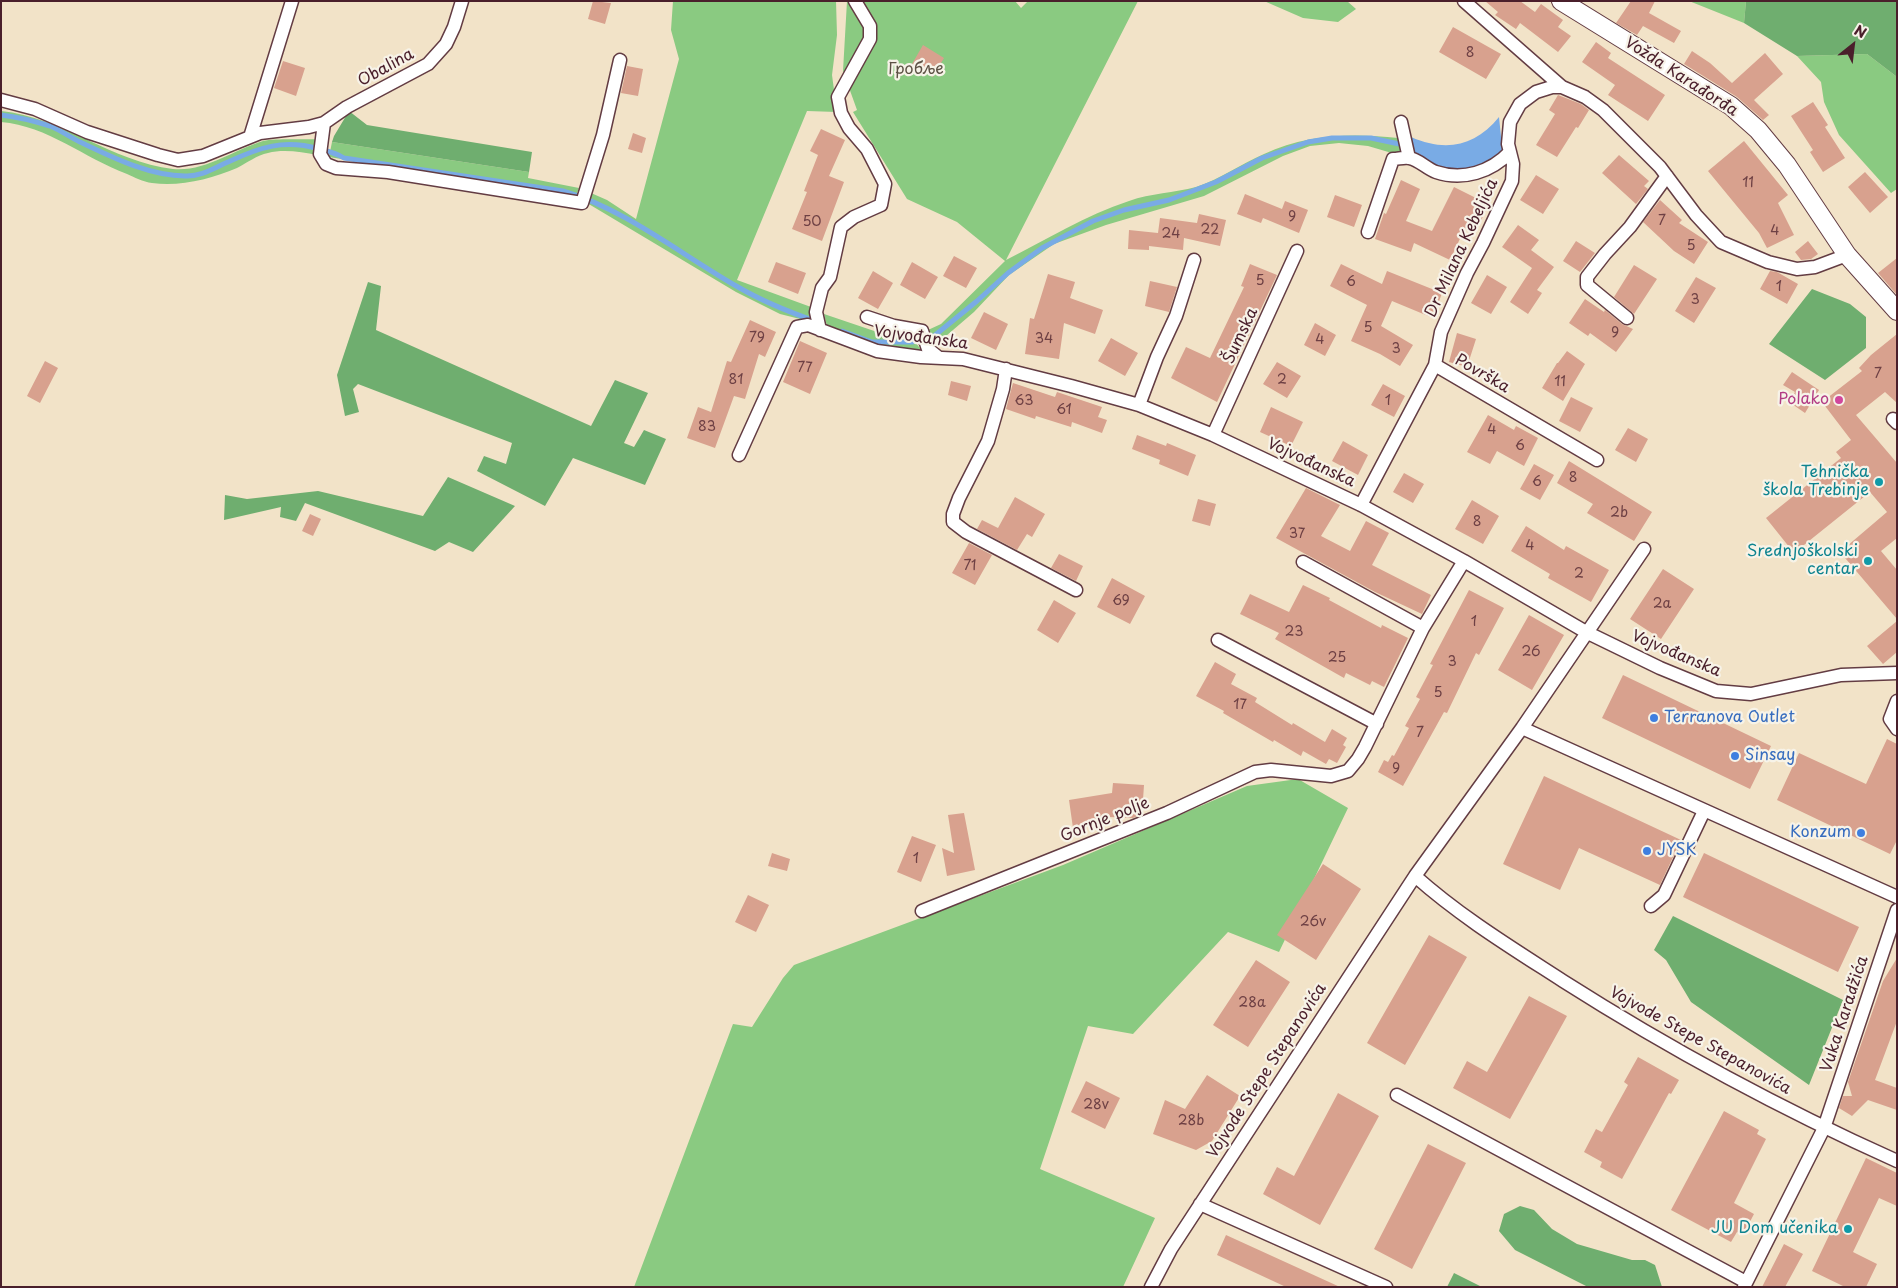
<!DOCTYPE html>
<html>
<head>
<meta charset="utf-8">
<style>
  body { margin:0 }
  #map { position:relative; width:1898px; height:1288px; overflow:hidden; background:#f2e3c8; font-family:"Playpen Sans",sans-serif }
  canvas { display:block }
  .frame { position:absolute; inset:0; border:2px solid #4a1f2b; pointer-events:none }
  .north { position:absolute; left:1828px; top:20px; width:50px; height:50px; -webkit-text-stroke:4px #f7f3e8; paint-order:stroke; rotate:29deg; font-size:14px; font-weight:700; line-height:20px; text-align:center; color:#4a1f2b }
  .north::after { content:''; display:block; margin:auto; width:18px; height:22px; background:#4a1f2b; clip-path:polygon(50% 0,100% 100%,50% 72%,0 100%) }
</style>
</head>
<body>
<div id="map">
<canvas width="1898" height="1288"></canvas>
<div class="frame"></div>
<div class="north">N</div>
</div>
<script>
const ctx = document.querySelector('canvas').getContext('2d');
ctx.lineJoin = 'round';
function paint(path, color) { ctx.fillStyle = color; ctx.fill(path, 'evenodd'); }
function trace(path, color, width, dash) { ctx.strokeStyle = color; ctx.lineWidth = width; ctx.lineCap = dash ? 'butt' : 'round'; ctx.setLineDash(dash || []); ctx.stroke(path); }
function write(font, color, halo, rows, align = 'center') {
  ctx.font = font + ' "Playpen Sans",sans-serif'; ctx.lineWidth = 4.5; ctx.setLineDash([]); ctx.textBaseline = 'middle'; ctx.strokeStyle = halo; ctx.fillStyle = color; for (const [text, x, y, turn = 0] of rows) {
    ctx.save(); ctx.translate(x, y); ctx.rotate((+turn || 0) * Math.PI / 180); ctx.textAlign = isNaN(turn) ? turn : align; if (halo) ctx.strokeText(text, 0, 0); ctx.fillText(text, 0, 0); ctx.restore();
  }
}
paint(new Path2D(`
  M 673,1 L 836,1 L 837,35 L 832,75 L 837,112 L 807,111 L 737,280 L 811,307 L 812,322 L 780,314 L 736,292 L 587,203 L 591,193 L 607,200 L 636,219 L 679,59 L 671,30 Z
  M 847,1 L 1015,1 L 1021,8 L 1028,1 L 1138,1 L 1006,260 C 1046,240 1086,215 1129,201 C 1151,193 1174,193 1196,187 C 1220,179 1241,164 1264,154 C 1307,134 1352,133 1398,138 L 1402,156 L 1368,146 L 1339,143 L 1310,146 L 1283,156 L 1204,196 L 1106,225 L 1054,244 L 1009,275 L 974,312 L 932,348 L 928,330 L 941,324 L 1005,261 L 957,222 L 907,199 L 853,112 L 857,110 L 843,71 Z
  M 1264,1 L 1347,1 L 1356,9 L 1338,22 L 1303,18 Z
  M 1689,1 L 1746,1 L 1744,23 Z
  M 1867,54 L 1897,77 L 1897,189 L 1891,193 L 1839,135 L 1824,102 L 1821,82 L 1797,56 Z
  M 1,111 C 62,117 112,162 173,169 C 205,172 233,150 263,141 C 277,138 305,140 320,139 L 317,155 C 302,152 283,149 268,153 C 257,155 247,163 237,168 C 211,179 180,187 152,183 C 143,182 134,177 127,174 C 84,158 48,126 1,122 Z
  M 332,142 L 529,172 L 528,178 L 579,188 L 575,198 L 329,157 Z
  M 824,314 L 889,336 L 913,339 L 922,351 L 894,350 L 828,330 Z
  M 1298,779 L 1348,808 L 1279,952 L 1228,932 L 1133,1034 L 1088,1026 L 1040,1169 L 1155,1218 L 1123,1287 L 634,1287 L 733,1024 L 752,1027 L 783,978 L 794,965 L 1063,865 L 1247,786 Z`), '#8aca81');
paint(new Path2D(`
  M 1746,1 L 1897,1 L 1897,77 L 1867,54 L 1797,56 L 1744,23 Z
  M 349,111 L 367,125 L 532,152 L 529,172 L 332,142 L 334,136 Z
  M 368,282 L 381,286 L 376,330 L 591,426 L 615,380 L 648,393 L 624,443 L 634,447 L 644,430 L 666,439 L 645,485 L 573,458 L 545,506 L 477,471 L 484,456 L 506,464 L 512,443 L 358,384 L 353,389 L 359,412 L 345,416 L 337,375 Z
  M 1812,289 L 1850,304 L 1866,317 L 1866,348 L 1825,380 L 1769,344 Z
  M 448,477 L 515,506 L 473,552 L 449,542 L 435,551 L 305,503 L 296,521 L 280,517 L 281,507 L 224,520 L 225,495 L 247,499 L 318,491 L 423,516 Z
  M 1673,916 L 1843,1000 L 1809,1085 L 1691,1002 L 1666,960 L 1654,950 Z
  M 1520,1206 L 1534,1210 L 1552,1229 L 1577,1244 L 1632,1260 L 1645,1260 L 1655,1265 L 1662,1287 L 1588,1287 L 1515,1250 L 1499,1231 L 1504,1214 Z
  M 1454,1273 L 1482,1287 L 1447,1287 Z`), '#6fae6f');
paint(new Path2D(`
  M 1499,117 L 1503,156 C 1468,175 1449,175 1414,155 L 1411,137 C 1445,152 1475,147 1499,117 Z`), '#79abe5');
trace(new Path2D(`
  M 1,115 C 18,117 34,121 50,126 C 60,130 70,137 80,142 C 112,157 149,176 185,176 C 201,177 214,168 228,162 C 260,147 284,139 319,149 C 328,151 336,153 344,158 L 563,191 C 627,210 680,254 738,287 C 762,301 789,312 815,321
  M 842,331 L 872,342 L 912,342 L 934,336 L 977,301 L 1008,273 L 1042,248 L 1093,221 L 1124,210 L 1169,200 L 1216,182 L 1262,158 L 1308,142 L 1332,138 L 1371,138 L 1404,145`), '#79abe5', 5);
paint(new Path2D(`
  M 593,1 L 611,3 L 605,24 L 588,19 Z
  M 1485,1 L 1520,1 L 1535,12 L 1541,4 L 1563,20 L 1558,27 L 1571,36 L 1558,52 L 1520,23 L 1516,29 L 1495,15 L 1498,12 Z
  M 1631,1 L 1655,1 L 1649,13 L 1681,31 L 1674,43 L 1643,26 L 1637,35 L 1616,23 Z
  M 1453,27 L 1501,54 L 1486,79 L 1439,52 Z
  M 1596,42 L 1611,53 L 1608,58 L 1665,95 L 1648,121 L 1608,95 L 1615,85 L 1582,62 Z
  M 923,45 L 944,58 L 933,77 L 912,64 Z
  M 1692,51 L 1710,63 L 1732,83 L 1765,53 L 1783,74 L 1754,100 L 1769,115 L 1763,120 L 1737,97 L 1684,64 Z
  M 283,61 L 305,68 L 296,96 L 274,88 Z
  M 627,66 L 643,69 L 638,96 L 621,93 Z
  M 1558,95 L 1581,104 L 1589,110 L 1578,128 L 1576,127 L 1557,157 L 1536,145 L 1555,114 L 1549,110 Z
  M 1813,102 L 1828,125 L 1825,127 L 1845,158 L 1823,172 L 1810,152 L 1813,150 L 1791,116 Z
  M 821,129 L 845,140 L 829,176 L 844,182 L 822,241 L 792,229 L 807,192 L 804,191 L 818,155 L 810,151 Z
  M 633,133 L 646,138 L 642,153 L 628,149 Z
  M 1744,141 L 1788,195 L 1778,203 L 1794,235 L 1767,248 L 1759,233 L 1708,171 Z
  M 1619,155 L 1649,181 L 1644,186 L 1648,189 L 1636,204 L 1602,173 Z
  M 1865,172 L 1888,197 L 1870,213 L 1848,187 Z
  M 1536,175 L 1559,189 L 1543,214 L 1520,200 Z
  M 1401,180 L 1420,189 L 1406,221 L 1432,231 L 1454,187 L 1478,199 L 1479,197 L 1489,204 L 1475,233 L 1465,228 L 1450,260 L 1414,243 L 1411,252 L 1375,239 L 1384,213 L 1386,214 Z
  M 1245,194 L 1282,209 L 1285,201 L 1308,210 L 1299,233 L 1263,218 L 1261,223 L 1237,214 Z
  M 1335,195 L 1362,205 L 1354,227 L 1327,217 Z
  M 1660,200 L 1682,220 L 1679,223 L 1708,242 L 1694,264 L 1674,251 L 1643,222 Z
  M 1199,214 L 1226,220 L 1220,246 L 1184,238 L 1183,250 L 1149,246 L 1149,250 L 1128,249 L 1129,230 L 1158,233 L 1160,218 L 1197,223 Z
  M 1518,225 L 1539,240 L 1531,250 L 1554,267 L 1537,290 L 1542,293 L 1528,314 L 1510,302 L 1532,268 L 1502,247 Z
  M 1576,241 L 1595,253 L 1580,272 L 1563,261 Z
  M 1808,241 L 1818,254 L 1811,259 L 1801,260 L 1795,252 Z
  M 954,256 L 977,268 L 966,288 L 943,276 Z
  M 1897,258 L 1897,295 L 1878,273 Z
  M 776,262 L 806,273 L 798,294 L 768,282 Z
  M 912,262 L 938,277 L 925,299 L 900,285 Z
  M 1250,264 L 1277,275 L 1217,402 L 1171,378 L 1186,347 L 1210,358 L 1244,287 L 1241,286 Z
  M 1341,264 L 1382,284 L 1387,271 L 1442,293 L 1433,318 L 1392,301 L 1381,326 L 1413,345 L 1400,366 L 1380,354 L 1351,341 L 1367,305 L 1330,286 Z
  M 1634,265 L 1657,279 L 1634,314 L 1614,297 Z
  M 873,271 L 893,283 L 878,309 L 858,298 Z
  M 1770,271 L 1777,272 L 1798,284 L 1787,304 L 1760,289 Z
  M 1048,274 L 1075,282 L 1070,298 L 1103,310 L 1095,334 L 1064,323 L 1059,359 L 1025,354 L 1030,318 L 1034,319 Z
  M 1487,275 L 1507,287 L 1491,314 L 1471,303 Z
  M 1696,277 L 1716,288 L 1694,323 L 1675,311 Z
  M 1150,281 L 1177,287 L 1169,312 L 1145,306 Z
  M 1585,299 L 1604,312 L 1605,310 L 1622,324 L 1633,329 L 1616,352 L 1590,333 L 1588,336 L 1569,323 Z
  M 984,312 L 1008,324 L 996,350 L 971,338 Z
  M 750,320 L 776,332 L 765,357 L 759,354 L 745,399 L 734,396 L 715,448 L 687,438 L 698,407 L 711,412 L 727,361 L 731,362 Z
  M 1315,323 L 1336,335 L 1325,356 L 1304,345 Z
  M 1457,333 L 1476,339 L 1467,367 L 1449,362 Z
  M 1897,334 L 1897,403 L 1885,392 L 1856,415 L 1897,463 L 1897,538 L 1881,551 L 1897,570 L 1897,619 L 1840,552 L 1887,512 L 1870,492 L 1794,553 L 1766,518 L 1841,458 L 1836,452 L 1851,440 L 1822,402 L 1862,371 L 1859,368 L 1871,355 Z
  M 1111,338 L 1138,353 L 1125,376 L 1098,361 Z
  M 800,341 L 827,353 L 810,394 L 783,382 Z
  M 1567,351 L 1585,364 L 1563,401 L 1542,388 L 1557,363 L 1558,363 Z
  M 45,361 L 58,368 L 40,403 L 27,396 Z
  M 1277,362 L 1301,376 L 1287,398 L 1263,384 Z
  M 1792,372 L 1819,390 L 1805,413 L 1789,402 L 1795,392 L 1783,385 Z
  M 951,381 L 971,386 L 967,401 L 948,395 Z
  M 1013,383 L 1055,397 L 1057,392 L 1102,407 L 1098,417 L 1107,420 L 1102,433 L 1072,422 L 1071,427 L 1036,416 L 1035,419 L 1006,409 Z
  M 1383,384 L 1405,396 L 1394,417 L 1371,405 Z
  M 1571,397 L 1593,408 L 1580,432 L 1559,421 Z
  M 1271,407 L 1303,422 L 1291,446 L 1260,432 Z
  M 1488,415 L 1514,430 L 1516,426 L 1538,438 L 1524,466 L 1497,451 L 1490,464 L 1467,452 Z
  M 1628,428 L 1648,439 L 1636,462 L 1615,450 Z
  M 1137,435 L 1166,446 L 1167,443 L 1196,455 L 1188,476 L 1159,464 L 1160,460 L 1132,449 Z
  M 1343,441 L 1368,455 L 1358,475 L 1332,461 Z
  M 1569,461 L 1652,512 L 1634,541 L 1587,513 L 1593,504 L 1557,483 Z
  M 1534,464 L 1554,475 L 1540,500 L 1520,489 Z
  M 1404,473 L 1424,484 L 1413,503 L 1393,492 Z
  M 1306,488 L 1340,505 L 1321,536 L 1350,551 L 1366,521 L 1389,533 L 1372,565 L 1431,595 L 1422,614 L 1375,592 L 1276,538 Z
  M 1015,497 L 1045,514 L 1032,537 L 1027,534 L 1017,550 L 977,529 L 982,520 L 998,528 Z
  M 1198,499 L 1216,504 L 1210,526 L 1192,521 Z
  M 1472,500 L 1499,516 L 1483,544 L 1455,529 Z
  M 310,514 L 321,519 L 313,536 L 302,531 Z
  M 1526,526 L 1564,550 L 1566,546 L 1609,570 L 1591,602 L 1548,578 L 1550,574 L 1511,551 Z
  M 969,543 L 992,555 L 975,585 L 952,573 Z
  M 1059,554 L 1083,566 L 1076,581 L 1051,568 Z
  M 1663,569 L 1694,589 L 1661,639 L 1630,619 Z
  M 1112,578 L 1145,596 L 1130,624 L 1097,607 Z
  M 1303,585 L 1330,598 L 1329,600 L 1381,628 L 1382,625 L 1408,638 L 1384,687 L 1372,681 L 1370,685 L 1346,673 L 1344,678 L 1275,639 L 1279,633 L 1240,614 L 1250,594 L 1289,612 Z
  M 1469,590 L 1504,608 L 1479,655 L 1476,653 L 1447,713 L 1444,712 L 1403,786 L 1378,772 L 1384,760 L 1388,762 L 1392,755 L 1394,756 L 1409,728 L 1405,726 L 1420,699 L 1416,697 L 1433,665 L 1430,664 Z
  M 1054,600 L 1076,613 L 1058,643 L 1037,630 Z
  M 1529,615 L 1564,635 L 1532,690 L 1498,670 Z
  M 1897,621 L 1897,652 L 1883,664 L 1867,646 Z
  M 1215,662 L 1236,674 L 1231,684 L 1257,698 L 1255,702 L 1292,725 L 1293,723 L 1325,742 L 1332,729 L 1347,738 L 1343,745 L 1346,747 L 1337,763 L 1329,759 L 1326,764 L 1303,751 L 1301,756 L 1274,740 L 1273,742 L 1223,713 L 1224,711 L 1196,696 Z
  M 1623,675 L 1771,746 L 1750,789 L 1602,718 Z
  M 1887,739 L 1897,744 L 1897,840 L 1890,854 L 1777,800 L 1799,753 L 1866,784 Z
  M 1544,776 L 1681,840 L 1660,885 L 1579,848 L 1560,890 L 1503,864 Z
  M 1113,783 L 1144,785 L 1142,814 L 1133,818 L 1109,817 L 1110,822 L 1073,828 L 1069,800 L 1112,793 Z
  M 964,813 L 975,870 L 947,876 L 942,848 L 954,853 L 948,815 Z
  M 912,836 L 936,845 L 921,882 L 897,872 Z
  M 772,853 L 790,859 L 787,871 L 768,866 Z
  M 1704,853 L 1859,927 L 1838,972 L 1683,897 Z
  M 1323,864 L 1361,889 L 1316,960 L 1277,935 Z
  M 748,895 L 769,905 L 756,932 L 735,922 Z
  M 1429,935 L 1467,957 L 1405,1065 L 1367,1043 Z
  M 1897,958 L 1897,1021 L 1875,1080 L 1897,1088 L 1897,1110 L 1868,1100 L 1852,1116 L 1839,1108 L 1843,1096 L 1852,1096 L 1848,1082 L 1883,981 Z
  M 1256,960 L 1290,982 L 1248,1047 L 1213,1025 Z
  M 1529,996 L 1567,1016 L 1510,1119 L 1453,1088 L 1467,1061 L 1487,1072 Z
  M 1638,1057 L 1679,1080 L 1671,1094 L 1669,1093 L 1622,1179 L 1600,1167 L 1602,1162 L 1584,1152 L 1596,1129 L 1602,1132 L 1628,1085 L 1624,1082 Z
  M 1207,1075 L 1240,1096 L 1212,1141 L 1196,1150 L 1153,1134 L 1165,1100 L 1185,1109 Z
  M 1086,1081 L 1120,1098 L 1105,1129 L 1071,1112 Z
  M 1338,1093 L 1379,1116 L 1320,1225 L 1263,1194 L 1277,1167 L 1294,1176 Z
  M 1724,1111 L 1759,1130 L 1757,1134 L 1766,1139 L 1734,1203 L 1754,1214 L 1743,1235 L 1737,1232 L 1731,1242 L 1671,1210 Z
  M 1428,1144 L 1466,1163 L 1412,1269 L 1374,1249 Z
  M 1866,1158 L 1897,1173 L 1897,1206 L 1879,1198 L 1853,1252 L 1877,1264 L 1866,1287 L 1845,1287 L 1812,1271 Z
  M 1226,1235 L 1340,1287 L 1286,1287 L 1217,1255 Z
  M 1784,1244 L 1803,1254 L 1785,1287 L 1762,1287 Z`), '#d8a18e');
const street = new Path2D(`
  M 1464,1 L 1562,87
  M 1,100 L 35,109 L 87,132 L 158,155 L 178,160 L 203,156 L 260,133 L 309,127 L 324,123 L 347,107 L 428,64 L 446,44 L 454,27 L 462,1
  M 1401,122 L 1409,158
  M 324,123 L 320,154 L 326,164 L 336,168 L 388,172 L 582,203 L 603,135 L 620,60
  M 250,137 L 292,1
  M 1368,232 L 1393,159 C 1398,159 1404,157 1409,158 C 1418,159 1427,169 1436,172 C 1463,181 1491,172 1510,152
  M 867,317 L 894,326 L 922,331 L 928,349 L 938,357
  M 1627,318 L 1587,285 L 1587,277 L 1605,254 L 1630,227 L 1667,176
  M 820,330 L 816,312 L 822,288 L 830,277 L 841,227 L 854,217 L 881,205 L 885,184 L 867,149 L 849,128 L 841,113 L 838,97 L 870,39 L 870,26 L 855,1
  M 1435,365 L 1597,460
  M 1006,369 L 1003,389 L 988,441 L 959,498 L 953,514 L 953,522 L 966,532 L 1076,590
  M 1139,405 L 1157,357 L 1176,316 L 1194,260
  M 1893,419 L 1897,423
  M 1213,435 L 1297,251
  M 739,455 L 797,327 L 808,325 L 877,351 L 921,357 L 963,359 L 1071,386 L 1139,405 L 1213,435 L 1361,505 L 1464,561 L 1586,632 L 1660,668 L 1716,691 L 1751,694 L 1841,675 L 1897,673
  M 1361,505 L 1435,365 L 1441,332 L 1467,273 L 1483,243 L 1512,181 L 1513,164 L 1508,144 L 1510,122 L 1520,104 L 1536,92 L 1552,87 L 1562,87 L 1585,97 L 1603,110 L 1660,167 L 1696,215 L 1721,242 L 1768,262 L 1797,269 L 1815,267 L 1847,255
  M 1303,562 L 1423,628
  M 1218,640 L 1377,724
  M 1897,701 L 1890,719 L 1897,729
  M 1522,728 L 1897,897
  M 1415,876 C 1461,917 1512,948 1563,981 C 1670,1049 1781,1109 1897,1161
  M 1651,906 L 1664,895 L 1704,811
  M 922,911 L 1167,813 L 1255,772 L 1271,770 L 1331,776 L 1348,771 L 1358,759 L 1365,747 L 1423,628 L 1464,561
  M 1397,1095 L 1746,1282
  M 1200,1204 L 1386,1287
  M 1151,1287 L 1171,1249 L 1415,876 L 1522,728 L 1644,549
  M 1744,1287 L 1824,1128 L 1897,910`);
const secondary = new Path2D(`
  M 1561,1 L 1731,106 L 1758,130 L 1787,165 L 1847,255 L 1897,311`);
trace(street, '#633c43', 15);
trace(secondary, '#633c43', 20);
trace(street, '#fff', 12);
trace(secondary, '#fff', 18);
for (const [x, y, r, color] of [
  [1839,400,5,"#d1479c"],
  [1879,482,5,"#0f9aa8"],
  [1868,561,5,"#0f9aa8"],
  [1654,718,5,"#3f7fe0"],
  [1735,756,5,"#3f7fe0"],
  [1861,833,5,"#3f7fe0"],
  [1647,851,5,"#3f7fe0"],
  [1848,1229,5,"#0f9aa8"]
]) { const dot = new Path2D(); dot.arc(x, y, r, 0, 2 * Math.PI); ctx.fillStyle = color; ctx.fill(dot); trace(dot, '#f7f3e8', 2); }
write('14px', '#6e4044', null, [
  ["8",1470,53],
  ["11",1748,183],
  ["9",1292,217],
  ["7",1662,221],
  ["50",812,222],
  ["22",1210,230],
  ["4",1775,231],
  ["24",1171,234],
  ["5",1691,246],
  ["5",1260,281],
  ["6",1351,282],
  ["1",1779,287],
  ["3",1695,300],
  ["5",1368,328],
  ["9",1615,333],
  ["79",757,338],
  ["34",1044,339],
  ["4",1320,340],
  ["3",1396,349],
  ["77",805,368],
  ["7",1878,374],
  ["81",736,380],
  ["2",1282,380],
  ["11",1560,382],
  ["63",1024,401],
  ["1",1388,401],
  ["61",1064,410],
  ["83",707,427],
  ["4",1492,430],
  ["6",1520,446],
  ["8",1573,478],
  ["6",1537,482],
  ["2b",1619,513],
  ["8",1477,522],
  ["37",1297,534],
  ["4",1530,546],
  ["71",970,566],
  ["2",1579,574],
  ["69",1121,601],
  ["2a",1662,604],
  ["1",1474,622],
  ["23",1294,632],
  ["26",1531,652],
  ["25",1337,658],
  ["3",1452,662],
  ["5",1438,693],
  ["17",1240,705],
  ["7",1420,733],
  ["9",1396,769],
  ["1",916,859],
  ["26v",1313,922],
  ["28a",1252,1003],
  ["28v",1096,1105],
  ["28b",1191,1121]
]);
write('16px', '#4a1f2b', '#f7f3e8', [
  ["Obalina",386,68,-29],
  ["Vožda Karađorđa",1681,77,33],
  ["Dr Milana Kebeljića",1462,248,-65],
  ["Šumska",1241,336,-65],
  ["Vojvođanska",921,338,8],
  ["Površka",1482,374,30],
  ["Vojvođanska",1311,463,25],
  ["Vojvođanska",1676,654,23],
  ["Gornje polje",1105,820,-22],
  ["Vuka Karadžića",1845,1014,-72],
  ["Vojvode Stepe Stepanovića",1700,1041,29],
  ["Vojvode Stepe Stepanovića",1267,1071,-57]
]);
write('16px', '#5d5245', '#f7f3e8', [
  ["Гробље",916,70]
]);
write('16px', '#b23c85', '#f7f3e8', [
  ["Polako",1829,400]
], 'right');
write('16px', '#0d838f', '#f7f3e8', [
  ["Tehnička",1869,473],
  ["škola Trebinje",1869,491],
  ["Srednjoškolski",1858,552],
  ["centar",1858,570],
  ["JU Dom učenika",1838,1229]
], 'right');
write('16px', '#366cbe', '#f7f3e8', [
  ["Terranova Outlet",1664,718],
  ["Sinsay",1745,756],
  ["Konzum",1851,833,"right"],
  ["JYSK",1657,851]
], 'left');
</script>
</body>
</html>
